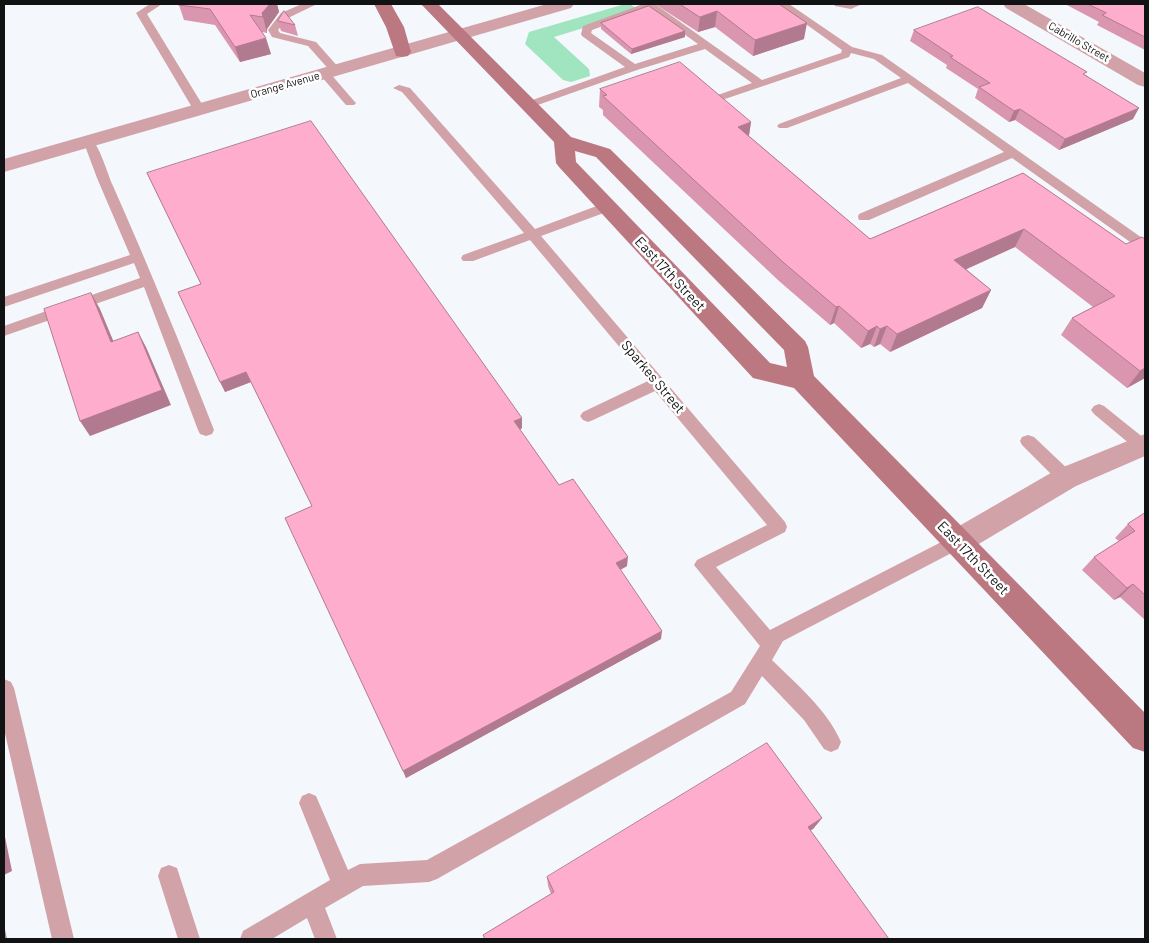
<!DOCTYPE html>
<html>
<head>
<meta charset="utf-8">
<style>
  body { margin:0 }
  #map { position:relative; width:1149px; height:943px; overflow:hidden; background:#f4f7fb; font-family:Barlow,sans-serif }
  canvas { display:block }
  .frame { position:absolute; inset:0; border:5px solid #111214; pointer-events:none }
</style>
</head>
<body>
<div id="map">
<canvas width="1149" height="943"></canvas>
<div class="frame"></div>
</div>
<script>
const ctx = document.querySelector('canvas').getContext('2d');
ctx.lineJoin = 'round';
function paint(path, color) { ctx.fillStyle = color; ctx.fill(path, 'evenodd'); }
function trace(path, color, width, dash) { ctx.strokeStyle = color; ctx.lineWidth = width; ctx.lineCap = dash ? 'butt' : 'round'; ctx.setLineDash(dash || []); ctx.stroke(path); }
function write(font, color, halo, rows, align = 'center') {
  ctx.font = font + ' Barlow,sans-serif'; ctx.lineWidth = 5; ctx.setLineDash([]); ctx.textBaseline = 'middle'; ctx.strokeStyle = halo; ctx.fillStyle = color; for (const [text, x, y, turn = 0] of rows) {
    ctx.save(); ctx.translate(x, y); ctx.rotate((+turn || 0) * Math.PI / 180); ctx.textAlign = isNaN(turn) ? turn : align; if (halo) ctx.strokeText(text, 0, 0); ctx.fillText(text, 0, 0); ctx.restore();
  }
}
paint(new Path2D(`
  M 625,4 L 630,4 L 637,9 L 636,12 L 554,37 L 589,69 L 590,76 L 571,82 L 563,80 L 525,44 L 529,32 Z`), '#a0e5bf');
paint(new Path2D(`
  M 150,4 L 162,4 L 147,14 L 205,109 L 203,111 L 195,111 L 193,109 L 136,13 Z
  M 302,4 L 317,4 L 288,18 L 278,30 L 280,33 L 316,42 L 340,69 L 342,71 L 340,73 L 332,73 L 308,46 L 272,37 L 268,30 L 281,13 Z
  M 643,4 L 655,4 L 762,80 L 841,53 L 842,50 L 778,4 L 789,4 L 852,47 L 882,55 L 1145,240 L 1145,250 L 1140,249 L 1012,158 L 869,220 L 859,220 L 858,217 L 859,214 L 1004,152 L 908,83 L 787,128 L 779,128 L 777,126 L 779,124 L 901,78 L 874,59 L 851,53 L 849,57 L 716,102 L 712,101 L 710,99 L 712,97 L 752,83 L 705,49 L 637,70 L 532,107 L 524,107 L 522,105 L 524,103 L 625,67 L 582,36 L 581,34 L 583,26 ZM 649,9 L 698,44 L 635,64 L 591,33 L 592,30 Z
  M 834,4 L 862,4 L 851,9 L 835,6 Z
  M 325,71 L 329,72 L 354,101 L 356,103 L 354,105 L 346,105 L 321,76 L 319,74 L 321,72 Z
  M 399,85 L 410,88 L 535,229 L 602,204 L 612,204 L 613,207 L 612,210 L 541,236 L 785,522 L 787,527 L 785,532 L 716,567 L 770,630 L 951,537 L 957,535 L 963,537 L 966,542 L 963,547 L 783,641 L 772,660 C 796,684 827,709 841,742 L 838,749 L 831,752 L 824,749 L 804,720 L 762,676 L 745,704 L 437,879 L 429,882 L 363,886 L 325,908 L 337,939 L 315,939 L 307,918 L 272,939 L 240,939 L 243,931 L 330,880 L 299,803 L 302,796 L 309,793 L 316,796 L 348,870 L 360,864 L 427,860 L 731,692 L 760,646 L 694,565 L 697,560 L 767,525 L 655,391 L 593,420 L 588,422 L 583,420 L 580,416 L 583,412 L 648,381 L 530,240 L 473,261 L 463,261 L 461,258 L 463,255 L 524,233 L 402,92 L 393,88 Z
  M 90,139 C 99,142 108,176 113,186 C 149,267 182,348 214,430 L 212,434 L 206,436 L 200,434 L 198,430 L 144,287 L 4,336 L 4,326 L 140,278 L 134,263 L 4,307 L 4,297 L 130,255 L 97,178 L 84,143 Z
  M 1099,404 L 1104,406 L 1145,439 L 1145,452 L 1137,450 L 1094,414 L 1091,410 L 1094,406 Z
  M 1028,435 L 1034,437 L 1072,473 L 1074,478 L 1072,483 L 1066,485 L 1060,483 L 1022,445 L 1020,441 L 1022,437 Z
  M 4,679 L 11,682 L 14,688 L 74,939 L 52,939 L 4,729 Z
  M 169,865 L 177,868 L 200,939 L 178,939 L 158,876 L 161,868 Z`), '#d1a2a7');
paint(new Path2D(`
  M 547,4 L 574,4 L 571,8 L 4,172 L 4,159 Z
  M 1003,4 L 1024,4 L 1145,73 L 1145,87 L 1138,85 L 1006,8 Z
  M 1145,434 L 1145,456 L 1076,486 L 967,551 L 957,554 L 947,551 L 942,542 L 947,533 L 1056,470 Z`), '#d1a2a7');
paint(new Path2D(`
  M 374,4 L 391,4 L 404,27 L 411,52 L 408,56 L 402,57 L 396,56 L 386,27 Z
  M 421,4 L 438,4 L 571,137 L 610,149 L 805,341 L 808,347 L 814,376 L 1145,713 L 1145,752 L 1133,748 L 794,388 L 753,378 L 559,167 L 556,163 L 554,142 ZM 575,151 L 596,157 L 784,350 L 787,367 L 770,363 L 576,162 Z`), '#bb7881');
paint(new Path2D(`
  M 182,4 L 277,4 L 279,12 L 267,29 L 267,33 L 262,32 L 271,54 L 240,62 L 215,25 L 184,20 L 179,5 Z
  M 655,4 L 779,4 L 804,39 L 753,56 L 715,27 L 698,32 Z
  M 1065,4 L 1145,4 L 1145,50 L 1097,25 L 1099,22 Z
  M 278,21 L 295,25 L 298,36 L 281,31 Z
  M 601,23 L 685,31 L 685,37 L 631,54 L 601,29 Z
  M 914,30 L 1086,75 L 1133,119 L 1059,150 L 1015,120 L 1009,122 L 975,98 L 978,89 L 946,68 L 947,65 L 910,41 Z
  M 600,89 L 751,122 L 749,136 L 870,239 L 1023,173 L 1126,244 L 1145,378 L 1127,388 L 1061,335 L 1072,318 L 1093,307 L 1015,247 L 966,269 L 991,290 L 982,308 L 890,352 L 880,344 L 874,347 L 870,344 L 861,348 L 834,323 L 830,325 L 779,281 L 603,115 L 603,110 L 599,107 Z
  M 147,173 L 522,428 L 520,430 L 559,485 L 627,566 L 620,570 L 661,639 L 406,778 L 312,506 L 251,382 L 225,392 L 201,284 Z
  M 1145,513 L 1145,620 L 1120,597 L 1114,600 L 1082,570 L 1094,557 L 1119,541 L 1115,538 L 1128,524 Z
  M 822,818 L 813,829 L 551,894 L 548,886 L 547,877 Z`), '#da96af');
paint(new Path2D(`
  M 270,4 L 277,4 L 279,12 L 267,29 L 267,33 L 262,13 Z
  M 717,11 L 715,27 L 698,32 L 700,17 Z
  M 807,23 L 804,39 L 753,56 L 755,40 Z
  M 685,31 L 685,37 L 631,54 L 632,49 Z
  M 266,38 L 271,54 L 240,62 L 235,47 Z
  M 1139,108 L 1133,119 L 1059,150 L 1065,139 Z
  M 1020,109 L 1015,120 L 1009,122 L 1014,111 Z
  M 751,122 L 748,141 L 738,127 Z
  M 1024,229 L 1015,247 L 947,278 L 954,260 Z
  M 991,290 L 982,308 L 890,352 L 897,334 Z
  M 91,293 L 100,309 L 120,357 L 111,342 Z
  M 839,306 L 834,323 L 830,325 L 836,307 Z
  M 877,326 L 870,344 L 861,348 L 868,331 Z
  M 887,326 L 880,344 L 874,347 L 880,329 Z
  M 138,332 L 146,347 L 171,405 L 90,436 L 80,421 Z
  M 1145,368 L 1145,378 L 1127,388 L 1140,371 Z
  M 246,372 L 251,382 L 225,392 L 220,382 Z
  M 522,418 L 522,428 L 515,432 L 514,421 Z
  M 628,557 L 627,566 L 615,573 L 616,563 Z
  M 1133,584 L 1120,597 L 1114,600 L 1127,588 Z
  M 662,631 L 661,639 L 406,778 L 403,771 Z
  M 822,818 L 813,829 L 800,837 L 808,827 Z
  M 4,832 L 12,871 L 4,875 Z
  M 4,925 L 7,939 L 4,939 Z`), '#b27a8f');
const building = new Path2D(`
  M 182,4 L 270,4 L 262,13 L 263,17 L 250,15 L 266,38 L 235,47 L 210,9 L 179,5 Z
  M 680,4 L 779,4 L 807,23 L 755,40 L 717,11 L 700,17 Z
  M 1088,4 L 1145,4 L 1145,37 L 1102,15 L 1106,13 Z
  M 649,6 L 685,31 L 632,49 L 601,23 Z
  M 978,7 L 1087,72 L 1083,74 L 1139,108 L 1065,139 L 1020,109 L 1014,111 L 979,87 L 990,83 L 950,57 L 953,56 L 914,30 Z
  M 284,11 L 295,25 L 278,21 Z
  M 680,62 L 751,122 L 738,127 L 870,239 L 1023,173 L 1126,244 L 1142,237 L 1145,239 L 1145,368 L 1140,371 L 1072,318 L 1115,296 L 1024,229 L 954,260 L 991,290 L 897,334 L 887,326 L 880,329 L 877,326 L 868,331 L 839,306 L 836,307 L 784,263 L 603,96 L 607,95 L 600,89 Z
  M 311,121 L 522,418 L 514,421 L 559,485 L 573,479 L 628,557 L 616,563 L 662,631 L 403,771 L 285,518 L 312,506 L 246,372 L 220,382 L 178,292 L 201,284 L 147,173 Z
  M 91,293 L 111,342 L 138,332 L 162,390 L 80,421 L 44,309 Z
  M 1145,513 L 1145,595 L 1133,584 L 1127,588 L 1094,557 L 1135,531 L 1128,524 Z
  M 767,743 L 822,818 L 808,827 L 889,939 L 485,939 L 483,935 L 554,892 L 547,877 Z`);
paint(building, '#feaecc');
trace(building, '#b27a8f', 1);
write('11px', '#111214', '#fff', [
  ["Cabrillo Street",1079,42,30],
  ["Orange Avenue",285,85,-16]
]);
write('14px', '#111214', '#fff', [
  ["East 17th Street",670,274,47],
  ["Sparkes Street",653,377,50],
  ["East 17th Street",973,558,46]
]);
</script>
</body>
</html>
